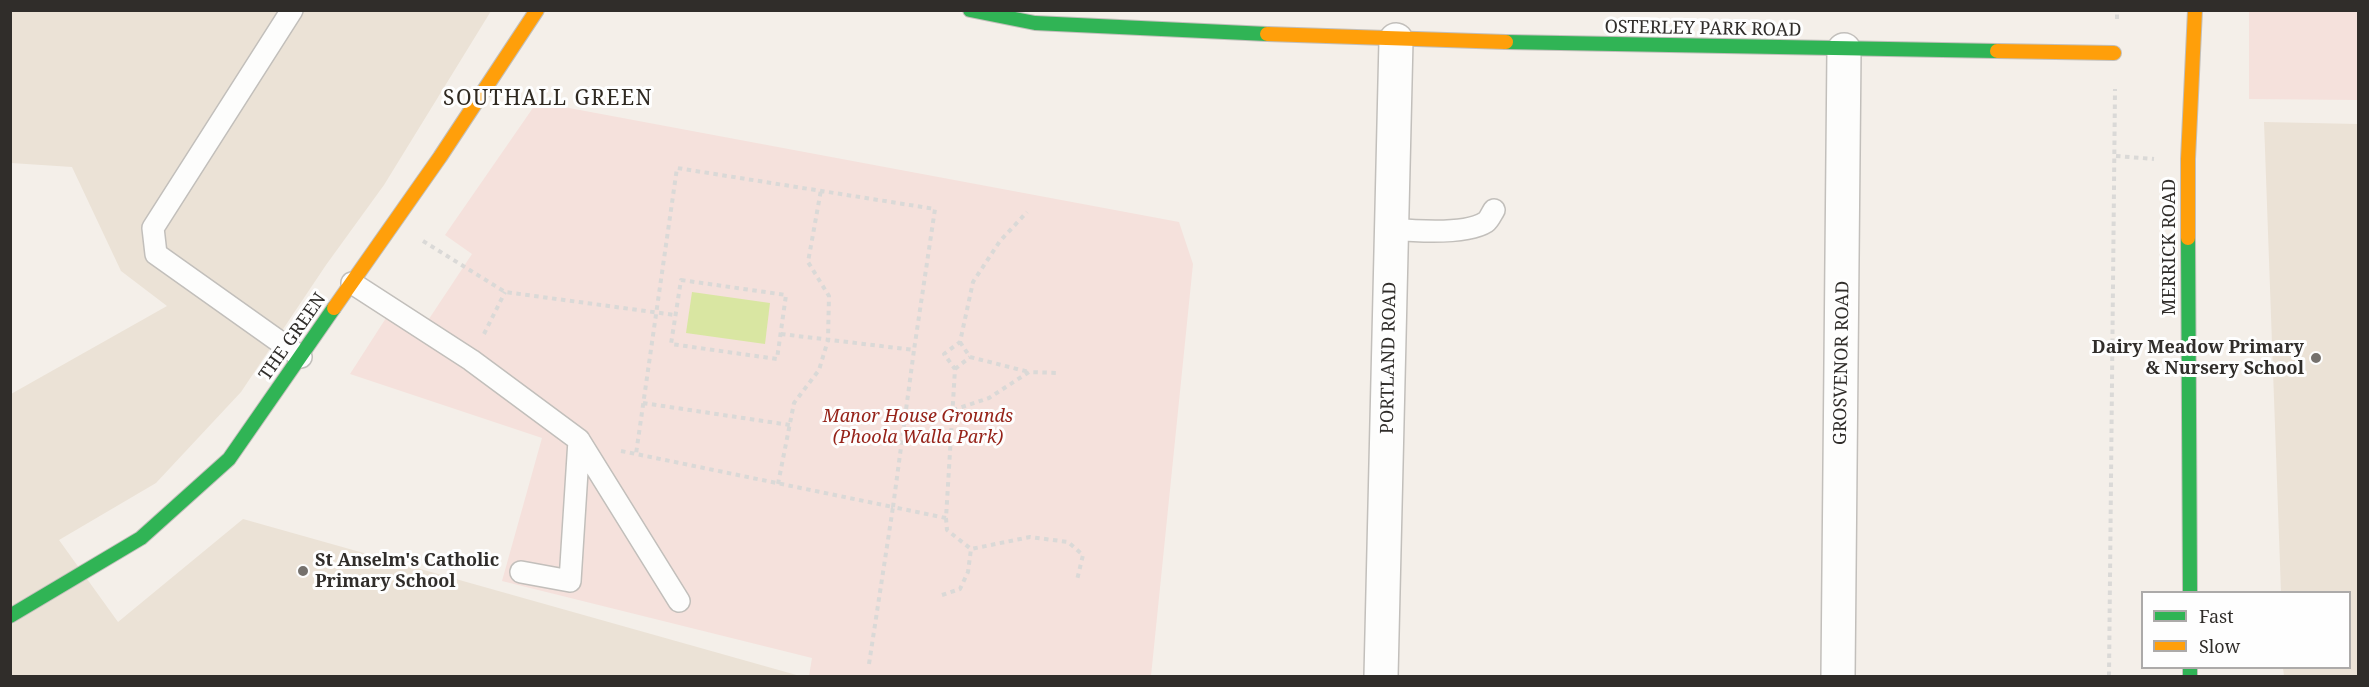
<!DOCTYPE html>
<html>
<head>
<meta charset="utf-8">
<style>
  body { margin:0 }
  #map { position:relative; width:2369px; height:687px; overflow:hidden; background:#f4efe9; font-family:"Noto Serif",serif }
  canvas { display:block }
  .frame { position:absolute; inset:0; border:12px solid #302d2a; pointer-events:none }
  .legend { position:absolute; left:2141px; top:591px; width:210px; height:78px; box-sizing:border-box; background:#fefefe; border:2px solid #acaaa9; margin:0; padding:8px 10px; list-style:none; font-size:18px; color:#302d2a }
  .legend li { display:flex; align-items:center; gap:12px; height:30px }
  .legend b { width:30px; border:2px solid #acaaa9 }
</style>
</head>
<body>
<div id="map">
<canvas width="2369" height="687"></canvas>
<div class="frame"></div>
<ul class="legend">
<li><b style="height:8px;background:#30b455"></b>Fast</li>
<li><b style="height:8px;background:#ff9f0a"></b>Slow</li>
</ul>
</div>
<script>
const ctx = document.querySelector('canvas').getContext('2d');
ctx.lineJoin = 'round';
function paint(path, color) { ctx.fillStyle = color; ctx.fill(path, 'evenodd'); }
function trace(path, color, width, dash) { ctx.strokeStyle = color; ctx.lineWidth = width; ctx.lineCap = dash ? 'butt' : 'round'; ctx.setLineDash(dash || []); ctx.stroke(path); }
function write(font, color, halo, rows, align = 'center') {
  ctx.font = font + ' "Noto Serif",serif'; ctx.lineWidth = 6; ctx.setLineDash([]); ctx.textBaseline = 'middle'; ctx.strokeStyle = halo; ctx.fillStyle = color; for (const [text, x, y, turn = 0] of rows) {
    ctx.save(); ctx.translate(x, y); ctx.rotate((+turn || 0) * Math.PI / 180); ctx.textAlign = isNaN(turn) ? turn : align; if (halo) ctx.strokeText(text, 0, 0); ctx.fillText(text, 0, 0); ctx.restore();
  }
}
paint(new Path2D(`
  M 10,11 L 491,11 L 384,185 L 326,265 L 241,392 L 156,483 L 59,540 L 118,622 L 243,519 L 800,676 L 11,676 L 11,394 L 167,306 L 121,271 L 72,167 L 11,163 Z
  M 2264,122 L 2358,124 L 2358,676 L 2284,676 L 2283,668 L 2350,668 L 2350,592 L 2281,592 Z`), '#ebe2d6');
paint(new Path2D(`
  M 2249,11 L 2358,11 L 2358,100 L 2249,99 Z
  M 537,102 L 1179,222 L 1193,264 L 1151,676 L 809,676 L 812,658 L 502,581 L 542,438 L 350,374 L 386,318 L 417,337 L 472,254 L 445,235 Z`), '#f5e1dc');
paint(new Path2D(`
  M 692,292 L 770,303 L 765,344 L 686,333 Z`), '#d9e6a2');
const lane = new Path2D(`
  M 292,10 L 153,228 L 156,254 L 301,357
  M 1392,229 C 1414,231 1466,235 1486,222 C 1489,220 1492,213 1494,210
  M 352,283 L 471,360 L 579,440
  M 521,572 L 570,581 L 579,440 L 679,601`);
const street = new Path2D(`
  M 1381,676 L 1396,40
  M 1838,676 L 1844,50`);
const fast = new Path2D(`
  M 970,10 L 1035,23 L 1267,34
  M 1506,42 L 1997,51
  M 2188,238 L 2190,592
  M 10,616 L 141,538 L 229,459 L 334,308
  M 2190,668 L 2190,676`);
const slow = new Path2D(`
  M 1267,34 L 1506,42
  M 1997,51 L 2114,53
  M 2188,238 L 2188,159 L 2195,10
  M 334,308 L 440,157 L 537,10`);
trace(lane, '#c2bfbb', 24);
trace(street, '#c2bfbb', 36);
trace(fast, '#c2bfbb', 16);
trace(slow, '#c2bfbb', 16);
trace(new Path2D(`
  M 2117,19 L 2117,10
  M 2116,156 L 2154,159
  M 423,241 L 505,292 L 675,315
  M 681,280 L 786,295 L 777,359 L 671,344 Z
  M 484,334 L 505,292
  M 781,334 L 914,350 L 893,507 L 946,518 L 955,369 L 944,354 L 960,342 L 973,282 L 1000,241 L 1027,212
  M 960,342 L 970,357 L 1029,372
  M 955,369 L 970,357
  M 643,403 L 790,425
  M 953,410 L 989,398 L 1029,372 L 1058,373
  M 621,451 L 636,454
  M 778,484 L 794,403 L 819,370 L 828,340 L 829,296 L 808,262 L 821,190
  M 946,518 L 947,530 L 971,549 L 1030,537 L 1068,542 L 1083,555 L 1077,580
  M 942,595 L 960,589 L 968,572 L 971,549
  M 869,664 L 893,507 L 636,454 L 677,168 L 935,209 L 914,350
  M 2109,676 L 2115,89`), '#dad9d7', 4, [4.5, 4.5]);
trace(lane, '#fdfdfc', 21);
trace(street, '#fdfdfc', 33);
trace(fast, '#30b455', 14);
trace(slow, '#ff9f0a', 14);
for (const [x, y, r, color] of [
  [2316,358,6,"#75716d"],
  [303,571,6,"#75716d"]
]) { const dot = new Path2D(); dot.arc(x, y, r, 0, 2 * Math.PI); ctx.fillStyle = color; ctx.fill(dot); trace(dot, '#fefefe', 2); }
write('18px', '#302d2a', '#fefefe', [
  ["OSTERLEY PARK ROAD",1703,29,1],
  ["MERRICK ROAD",2170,247,-90],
  ["THE GREEN",293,337,-55],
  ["PORTLAND ROAD",1389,358,-89],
  ["GROSVENOR ROAD",1842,363,-89]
]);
write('bold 18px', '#302d2a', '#fefefe', [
  ["Dairy Meadow Primary",2304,348],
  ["& Nursery School",2304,369],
  ["St Anselm's Catholic",315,561,"left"],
  ["Primary School",315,582,"left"]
], 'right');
write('italic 18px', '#962319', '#fefefe', [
  ["Manor House Grounds",918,417],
  ["(Phoola Walla Park)",918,438]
]);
ctx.letterSpacing = '1.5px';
write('21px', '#2f2921', '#fefefe', [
  ["SOUTHALL GREEN",548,99]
]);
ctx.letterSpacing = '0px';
</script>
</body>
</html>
